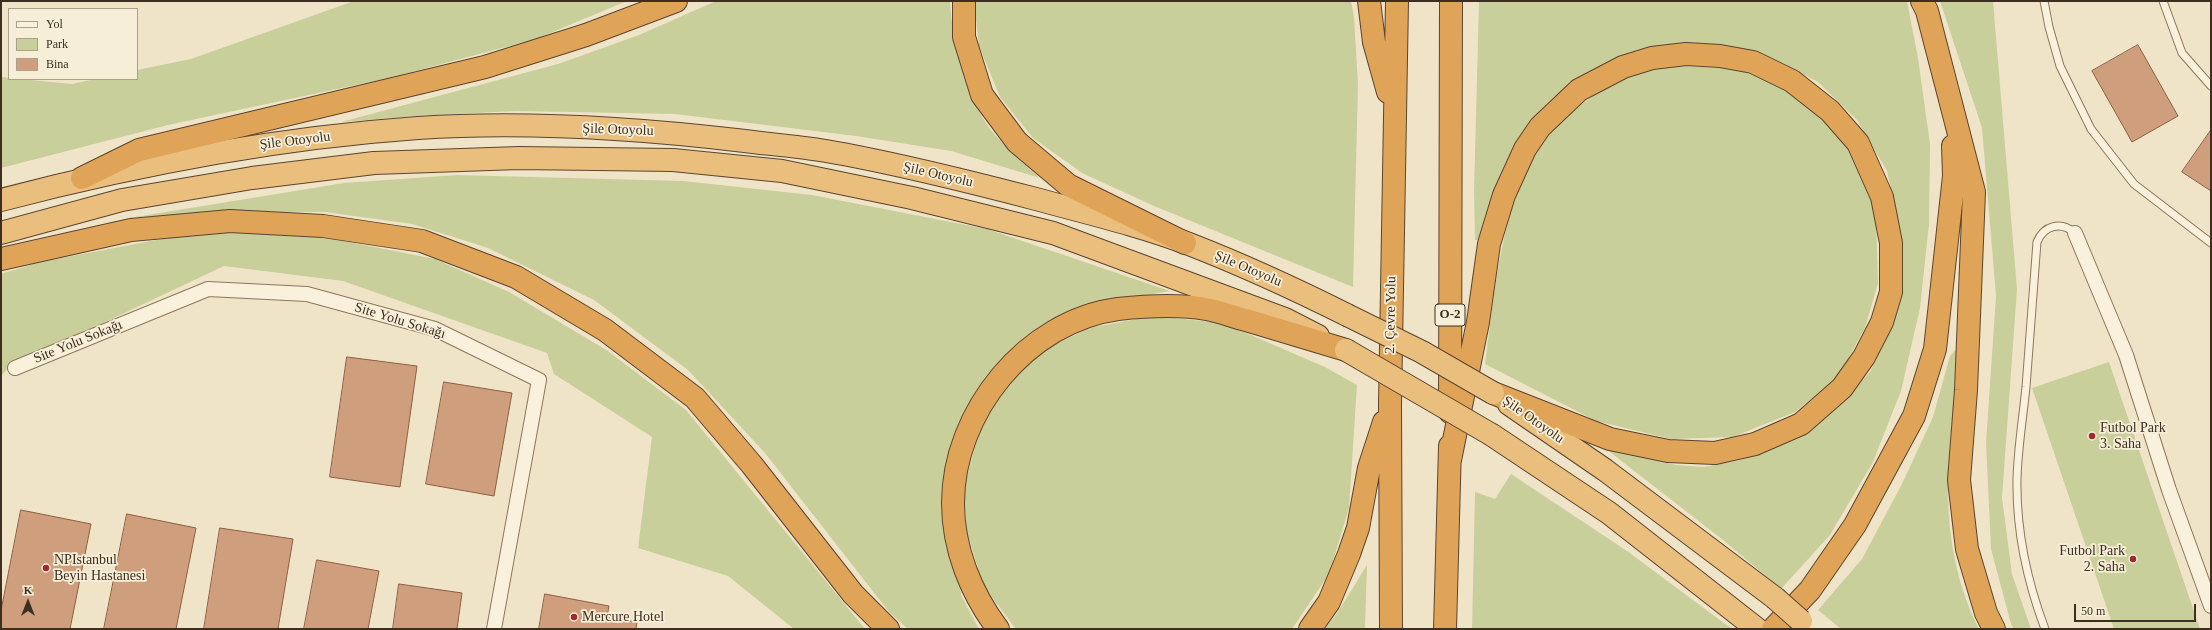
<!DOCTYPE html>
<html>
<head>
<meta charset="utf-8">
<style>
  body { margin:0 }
  #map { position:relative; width:2212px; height:630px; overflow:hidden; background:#f0e4c8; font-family:Georgia,serif }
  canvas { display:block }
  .frame { position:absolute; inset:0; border:2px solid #3d2e20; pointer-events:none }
  .legend { position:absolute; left:8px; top:8px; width:130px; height:72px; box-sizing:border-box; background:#f7eed8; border:1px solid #ada18e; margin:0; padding:5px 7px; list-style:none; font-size:12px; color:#3d2e20 }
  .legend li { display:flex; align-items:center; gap:8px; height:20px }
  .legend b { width:20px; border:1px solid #ada18e }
  .north { position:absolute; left:8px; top:582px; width:40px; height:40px; -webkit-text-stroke:3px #f7eed8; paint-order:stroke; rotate:0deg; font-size:11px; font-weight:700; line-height:16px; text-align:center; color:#3d2e20 }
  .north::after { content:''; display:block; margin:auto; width:14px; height:18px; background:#3d2e20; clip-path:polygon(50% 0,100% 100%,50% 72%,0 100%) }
  .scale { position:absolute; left:2074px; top:604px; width:122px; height:18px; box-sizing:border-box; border:2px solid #3d2e20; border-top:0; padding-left:5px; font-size:12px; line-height:14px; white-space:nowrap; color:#3d2e20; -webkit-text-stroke:3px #f7eed8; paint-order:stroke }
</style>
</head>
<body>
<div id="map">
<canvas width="2212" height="630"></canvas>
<div class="frame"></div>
<ul class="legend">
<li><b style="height:5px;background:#faf1dc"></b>Yol</li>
<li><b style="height:11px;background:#c9cf9b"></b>Park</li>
<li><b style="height:11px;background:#cf9f7d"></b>Bina</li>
</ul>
<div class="north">K</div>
<div class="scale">50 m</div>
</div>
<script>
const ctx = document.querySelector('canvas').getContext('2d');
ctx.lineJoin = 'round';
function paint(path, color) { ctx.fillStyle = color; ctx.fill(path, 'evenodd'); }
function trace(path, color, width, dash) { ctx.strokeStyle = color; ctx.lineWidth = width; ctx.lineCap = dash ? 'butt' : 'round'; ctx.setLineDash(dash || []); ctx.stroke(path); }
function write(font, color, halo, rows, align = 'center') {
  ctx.font = font + ' Georgia,serif'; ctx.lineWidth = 3.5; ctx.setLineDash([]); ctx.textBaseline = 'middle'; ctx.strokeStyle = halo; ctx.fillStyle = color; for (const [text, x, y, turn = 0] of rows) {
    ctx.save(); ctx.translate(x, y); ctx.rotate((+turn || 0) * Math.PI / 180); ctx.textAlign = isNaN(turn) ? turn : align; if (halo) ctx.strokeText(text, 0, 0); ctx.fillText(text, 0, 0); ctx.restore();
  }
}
paint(new Path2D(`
  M 354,1 L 627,1 L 536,39 L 389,78 L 168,125 L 1,168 L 1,77 L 72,84 L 95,79 L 137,79 L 137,70 L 191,59 Z
  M 716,1 L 950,1 C 952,43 967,103 996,136 C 1009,151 1025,164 1040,178 L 951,151 L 856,136 L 675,114 L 516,111 L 416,116 L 341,122 L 558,64 L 639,35 Z
  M 974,1 L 1351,1 L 1354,17 L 1358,84 L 1353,287 L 1154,206 L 1082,173 L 1033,138 L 1000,97 L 979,46 Z
  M 1479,1 L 1907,1 L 1918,58 L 1930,144 L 1929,224 L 1920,308 L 1901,391 L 1873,462 L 1830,535 L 1781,589 L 1723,540 L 1606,449 L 1676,465 L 1704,467 L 1740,460 L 1780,443 L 1829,414 L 1870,372 L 1894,324 L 1902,272 L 1899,223 L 1887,171 L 1857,120 L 1818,82 L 1778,61 L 1736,47 L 1683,45 L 1638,50 L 1587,72 L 1552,100 L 1527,126 L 1505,164 L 1479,240 L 1475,240 L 1474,191 Z
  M 1940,1 L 1993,1 L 2017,289 L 2002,498 L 2012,574 L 2031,629 L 2014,629 L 2011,624 L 1991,549 L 1986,443 L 1996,296 L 1982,128 Z
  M 1687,66 L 1738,69 L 1794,91 L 1836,130 L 1864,173 L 1876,215 L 1878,283 L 1865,328 L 1838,377 L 1795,412 L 1733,437 L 1671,439 L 1596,421 L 1485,364 C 1495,291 1501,202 1543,140 C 1555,123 1574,109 1591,98 C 1604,88 1632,72 1647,69 C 1660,67 1674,67 1687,66 Z
  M 457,175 L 683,181 L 812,195 L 987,229 L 1170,291 L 1085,306 L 1025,337 L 980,387 L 947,465 L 943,523 L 962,597 L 979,629 L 908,629 L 889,612 L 765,453 L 688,370 L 594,300 L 488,248 L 412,224 L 325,212 L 230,212 L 129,218 L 344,183 Z
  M 204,231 L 309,234 L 435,259 L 509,292 L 608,351 L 686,410 L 865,629 L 794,629 L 728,576 L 638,548 L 652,437 L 554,374 L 547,353 L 343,281 L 224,266 L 8,368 L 1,376 L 1,274 L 40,262 Z
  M 1152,316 L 1223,323 L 1325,367 L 1357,385 L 1349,508 L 1329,574 L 1292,629 L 1016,629 L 984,587 L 967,533 L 964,486 L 979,432 L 1001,390 L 1036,354 L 1089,328 Z
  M 1955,350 L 1960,354 C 1948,450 1934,538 1979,629 L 1841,629 L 1818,610 L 1862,559 L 1902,484 L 1933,417 L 1950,356 Z
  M 2109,362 L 2200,629 L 2114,629 L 2032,388 Z
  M 1511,474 L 1627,551 L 1732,629 L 1472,629 L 1475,492 L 1495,499 Z
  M 1367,565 L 1365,629 L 1324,629 L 1336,615 Z`), '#c9cf9b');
const building = new Path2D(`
  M 2138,45 L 2178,116 L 2132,142 L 2092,71 Z
  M 2211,130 L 2211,191 L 2182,172 Z
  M 347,357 L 417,366 L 400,487 L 330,477 Z
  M 444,382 L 512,393 L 494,496 L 426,484 Z
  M 21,510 L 91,524 L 70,629 L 1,629 L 1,611 Z
  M 127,514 L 196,528 L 176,629 L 104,629 Z
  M 220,528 L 293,539 L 278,629 L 204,629 Z
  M 317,560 L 379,571 L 368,629 L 304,629 Z
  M 399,584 L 462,593 L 457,629 L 393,629 Z
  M 545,594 L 609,606 L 607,617 L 637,622 L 636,629 L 539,629 Z`);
paint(building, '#cf9f7d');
trace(building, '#8d5f41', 1);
const service = new Path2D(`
  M 2044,1 L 2049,27 L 2060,66 L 2091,129 L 2134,184 L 2211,243
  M 2163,1 L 2182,53 L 2211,86
  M 2045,629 C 2027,581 2016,529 2017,478 C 2018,447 2023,417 2026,387 C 2030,339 2033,290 2037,242 C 2044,225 2061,221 2075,233`);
const minor = new Path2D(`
  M 2075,233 L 2126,355 L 2169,490 L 2211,606
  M 15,368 L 208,289 L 307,294 L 435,329 L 539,380 L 494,629`);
const trunk = new Path2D(`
  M 1,200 C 138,164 276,138 418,128 C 522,121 633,128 736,140 C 766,144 796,146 826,151 C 896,163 967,181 1036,199 C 1087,213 1139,225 1189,244 C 1243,265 1295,289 1347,315
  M 1,233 L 122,200 L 252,178 L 374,163 L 519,158 L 673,160 L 782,171 L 912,198 L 1053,233 L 1285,319 L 1318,336
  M 1509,404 L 1605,470 L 1775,598
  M 1492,435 L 1609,513 L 1757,629`);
const motorway = new Path2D(`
  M 964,1 L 964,37 L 982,95 L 1017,142 L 1068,185 L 1185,243
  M 1369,1 L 1374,42 L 1388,92
  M 1922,1 L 1927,11 L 1974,192 L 1966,390 L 1959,480 L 1967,549 L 1986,613 L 1994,629
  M 82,178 L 139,150 L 485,67 L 586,35 L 676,1
  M 1,259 L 131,230 L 230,221 L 323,226 L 422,241 L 516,277 L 605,330 L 695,398 L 752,465 L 853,594 L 888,629
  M 1450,412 L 1451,1
  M 1450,460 L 1478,322 L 1489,244 L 1504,195 L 1525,149 L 1540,127 L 1579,90 L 1623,67 L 1652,58 L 1686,54 L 1720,56 L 1753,62 L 1792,81 L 1830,111 L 1858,143 L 1882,197 L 1891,243 L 1891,292 L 1882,322 L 1864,357 L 1842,388 L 1801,424 L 1755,444 L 1715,453 L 1668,451 L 1610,439 L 1493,393
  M 998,629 C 971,593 953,549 953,503 C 953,412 1027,321 1118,309 C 1146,306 1178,304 1206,309 C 1219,311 1233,317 1246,320 C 1280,330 1313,340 1346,350
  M 1310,629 L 1329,602 L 1349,554 L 1358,528 L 1369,468 L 1384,422
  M 1391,629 L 1390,404 L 1397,1
  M 1445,629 L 1450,446
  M 1773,629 L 1810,590 L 1855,525 L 1914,416 L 1935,349 L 1954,176 L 1953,146`);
trace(service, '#8d765c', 9);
trace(minor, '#8d765c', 16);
trace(trunk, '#5b4430', 24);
trace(motorway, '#5b4430', 24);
trace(service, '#faf1dc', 7);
trace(minor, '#faf1dc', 14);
trace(trunk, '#eabe7c', 22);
trace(motorway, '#e0a458', 22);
const trunkBridge = new Path2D(`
  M 1347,315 L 1422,352 L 1493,393
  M 1346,350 L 1492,435
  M 1775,598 L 1801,621`);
trace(trunkBridge, '#5b4430', 24, []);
trace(trunkBridge, '#eabe7c', 22);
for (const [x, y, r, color] of [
  [2092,436,4,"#9e2a2b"],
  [2133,559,4,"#9e2a2b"],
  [46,568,4,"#9e2a2b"],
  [574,617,4,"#9e2a2b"]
]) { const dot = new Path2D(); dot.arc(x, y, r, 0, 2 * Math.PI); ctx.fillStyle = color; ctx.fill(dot); trace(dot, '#f7eed8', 1.5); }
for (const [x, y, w] of [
  [1450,315,30]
]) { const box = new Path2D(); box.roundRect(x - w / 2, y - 11, w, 22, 3); ctx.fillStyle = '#f7eed8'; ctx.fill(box); trace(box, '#3d2e20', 1); }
write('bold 13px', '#3d2e20', null, [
  ["O-2",1450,315]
]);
write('14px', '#3d2e20', '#f7eed8', [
  ["Şile Otoyolu",618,130,2],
  ["Şile Otoyolu",295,141,-7],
  ["Şile Otoyolu",938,175,13],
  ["Şile Otoyolu",1248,269,23],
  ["2. Çevre Yolu",1391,315,-89],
  ["Site Yolu Sokağı",400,321,17],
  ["Site Yolu Sokağı",78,342,-22],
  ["Şile Otoyolu",1533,420,35]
]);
write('14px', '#3d2e20', '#f7eed8', [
  ["Futbol Park",2100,428],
  ["3. Saha",2100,444],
  ["Futbol Park",2125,551,"right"],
  ["2. Saha",2125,567,"right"],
  ["NPIstanbul",54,560],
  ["Beyin Hastanesi",54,576],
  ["Mercure Hotel",582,617]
], 'left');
</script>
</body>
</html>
